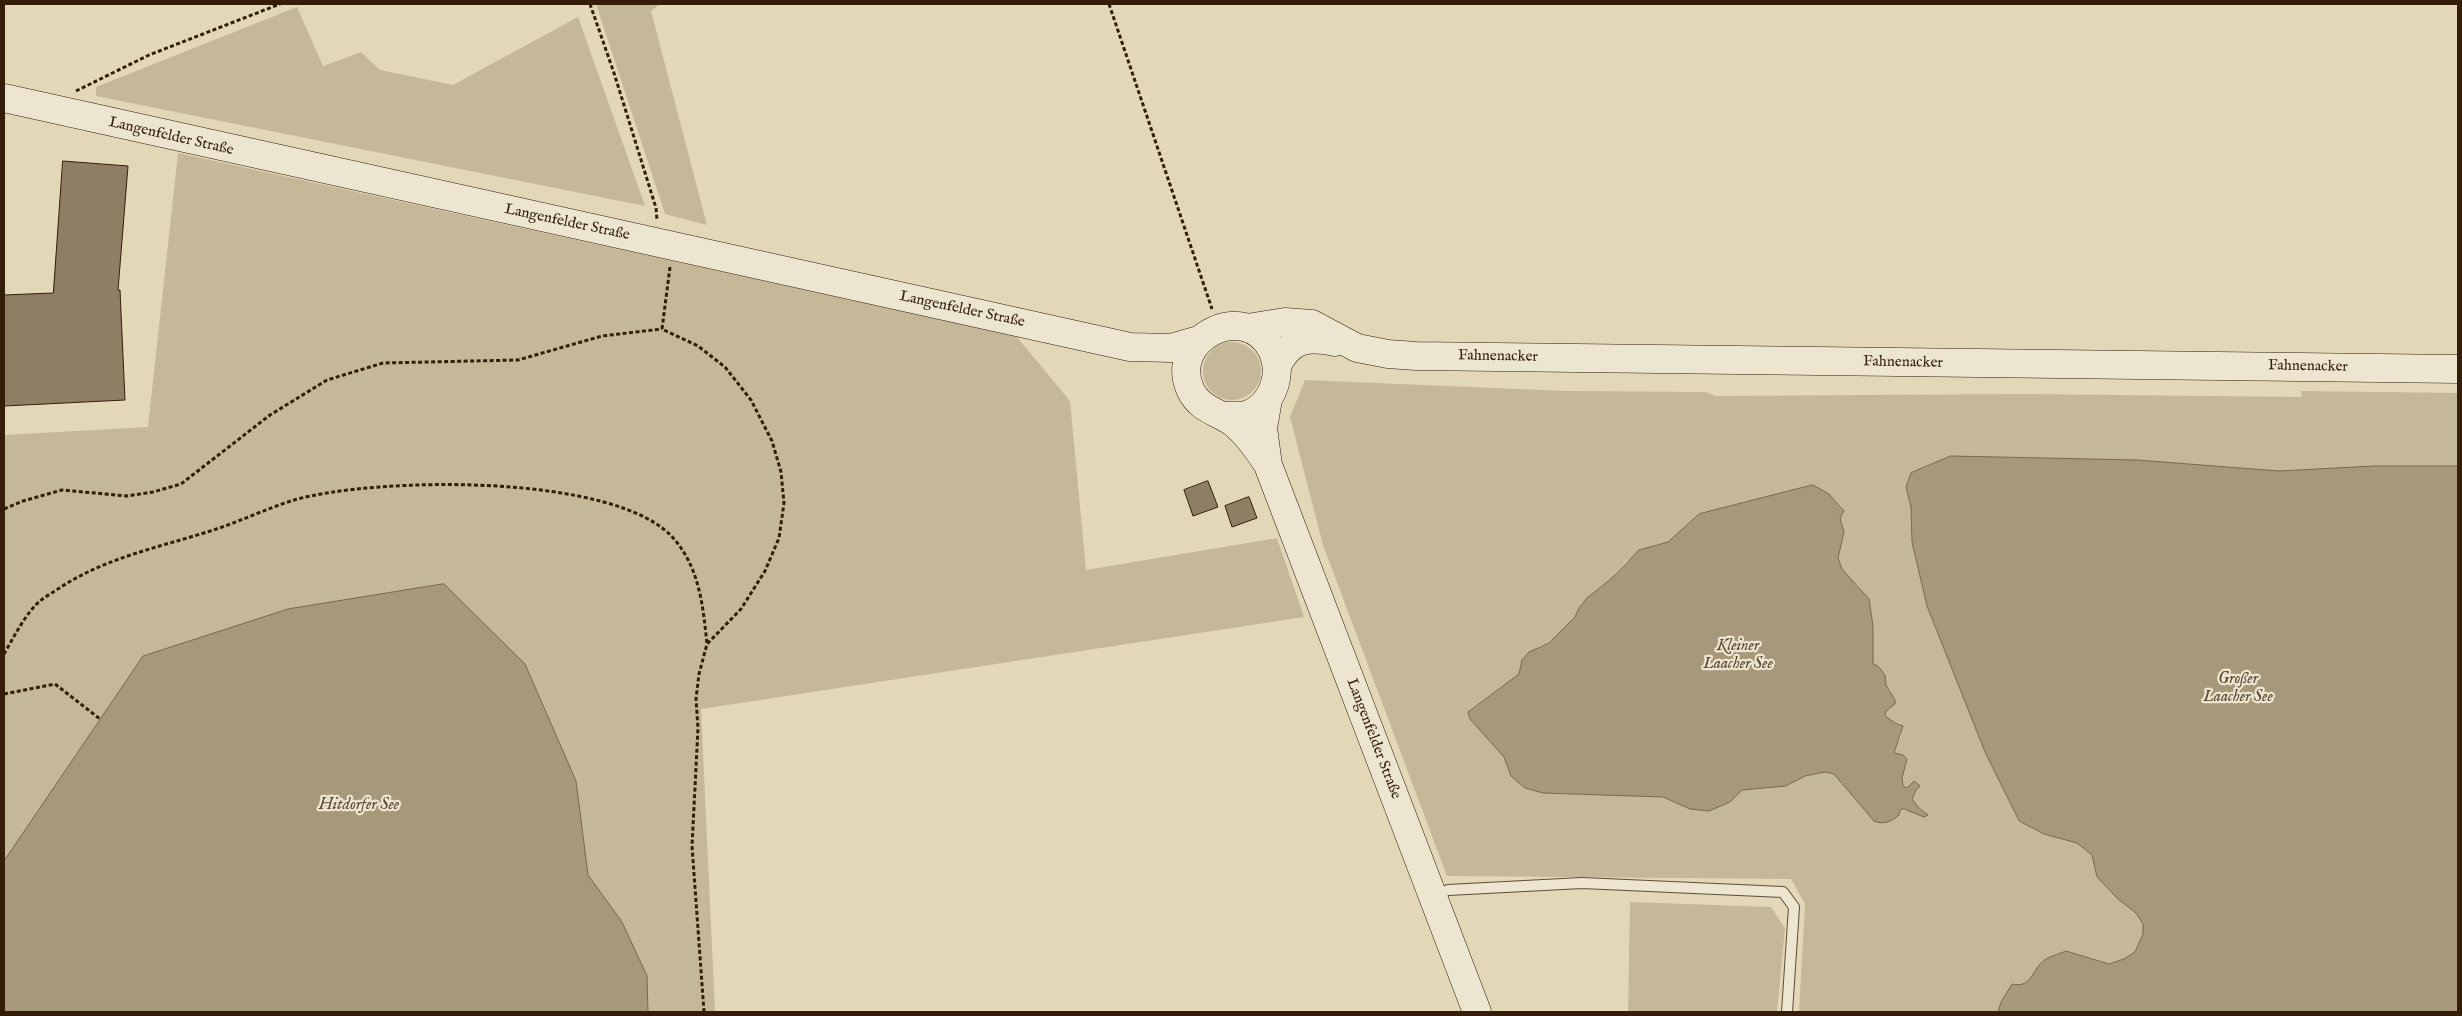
<!DOCTYPE html>
<html>
<head>
<meta charset="utf-8">
<style>
  body { margin:0 }
  #map { position:relative; width:2462px; height:1016px; overflow:hidden; background:#e2d8b7; font-family:"IM FELL English",serif }
  canvas { display:block }
  .frame { position:absolute; inset:0; border:5px solid #341d09; pointer-events:none }
</style>
</head>
<body>
<div id="map">
<canvas width="2462" height="1016"></canvas>
<div class="frame"></div>
</div>
<script>
const ctx = document.querySelector('canvas').getContext('2d');
ctx.lineJoin = 'round';
function paint(path, color) { ctx.fillStyle = color; ctx.fill(path, 'evenodd'); }
function trace(path, color, width, dash) { ctx.strokeStyle = color; ctx.lineWidth = width; ctx.lineCap = dash ? 'butt' : 'round'; ctx.setLineDash(dash || []); ctx.stroke(path); }
function write(font, color, halo, rows, align = 'center') {
  ctx.font = font + ' "IM FELL English",serif'; ctx.lineWidth = 4.5; ctx.setLineDash([]); ctx.textBaseline = 'middle'; ctx.strokeStyle = halo; ctx.fillStyle = color; for (const [text, x, y, turn = 0] of rows) {
    ctx.save(); ctx.translate(x, y); ctx.rotate((+turn || 0) * Math.PI / 180); ctx.textAlign = isNaN(turn) ? turn : align; if (halo) ctx.strokeText(text, 0, 0); ctx.fillText(text, 0, 0); ctx.restore();
  }
}
paint(new Path2D(`
  M 596,4 L 660,4 L 651,11 L 707,225 L 665,214 Z
  M 297,7 L 323,66 L 361,52 L 380,70 L 453,85 L 578,17 L 645,206 L 96,96 L 96,87 Z
  M 178,153 L 1016,336 L 1070,401 L 1086,570 L 1277,538 L 1304,617 L 701,709 L 715,1012 L 4,1012 L 4,435 L 148,427 Z
  M1203 371a29 29 0 1 1 58 0a29 29 0 1 1-58 0Z
  M 1305,380 L 1566,391 L 1706,392 L 1715,396 L 2023,394 L 2302,397 L 2301,391 L 2458,393 L 2458,466 L 2374,466 L 2279,471 L 2137,460 L 1951,456 L 1906,487 L 1911,507 L 1912,542 L 1927,606 L 1985,752 L 2018,821 L 2044,834 L 2077,843 L 2093,855 L 2097,877 L 2118,899 L 2136,913 L 2143,924 L 2143,934 L 2135,952 L 2124,959 L 2109,964 L 2066,951 L 2042,961 L 2029,982 L 2019,986 L 2001,1001 L 1998,1012 L 1799,1012 L 1805,904 L 1791,879 L 1447,876 L 1323,545 L 1290,417 ZM 1829,494 L 1841,506 L 1840,518 L 1844,532 L 1838,558 L 1842,569 L 1861,589 L 1872,614 L 1873,665 L 1885,675 L 1886,685 L 1891,691 L 1891,707 L 1886,711 L 1885,716 L 1895,723 L 1900,723 L 1901,737 L 1894,749 L 1894,753 L 1903,755 L 1906,762 L 1902,778 L 1903,786 L 1907,788 L 1912,785 L 1916,790 L 1912,799 L 1919,809 L 1926,812 L 1920,816 C 1903,804 1891,814 1874,821 L 1834,774 L 1825,772 L 1805,776 L 1786,786 L 1742,790 L 1730,802 L 1690,809 L 1663,797 L 1543,793 L 1525,788 L 1511,776 L 1504,757 L 1470,719 L 1472,708 L 1494,695 L 1519,674 L 1522,660 L 1540,646 L 1549,643 L 1576,617 L 1579,608 L 1611,579 L 1626,561 L 1654,545 L 1668,542 L 1690,522 Z
  M 1630,902 L 1771,907 L 1785,928 L 1777,1012 L 1628,1012 Z`), '#c4b899');
const water = new Path2D(`
  M 1951,456 L 2137,460 L 2279,471 L 2374,466 L 2458,466 L 2458,1012 L 1998,1012 L 2001,1002 L 2012,984 C 2030,988 2031,974 2041,963 C 2046,957 2059,954 2066,951 L 2109,964 L 2124,959 L 2135,952 L 2143,934 L 2143,924 L 2136,913 L 2118,899 L 2097,877 L 2092,855 L 2077,843 L 2044,834 L 2019,821 L 1985,752 L 1927,606 L 1912,542 L 1911,507 L 1906,487 L 1911,473 Z
  M 1813,485 L 1829,494 L 1844,511 L 1840,518 L 1844,532 L 1838,558 L 1842,569 L 1869,599 L 1873,626 L 1873,664 L 1878,666 L 1885,675 L 1886,685 L 1895,700 L 1895,704 L 1886,711 L 1885,716 L 1895,723 L 1903,726 L 1894,753 L 1903,755 L 1907,759 L 1902,778 L 1903,786 L 1907,788 L 1914,781 L 1920,786 L 1916,790 L 1912,799 L 1919,808 L 1928,815 L 1924,817 L 1904,809 L 1900,810 L 1899,815 C 1891,822 1884,825 1874,821 L 1834,774 L 1825,772 L 1805,776 L 1786,786 L 1742,790 L 1730,802 L 1709,811 L 1690,809 L 1663,797 L 1543,793 L 1525,788 L 1511,776 L 1504,757 L 1470,719 L 1468,712 L 1519,674 L 1522,660 L 1529,652 L 1549,643 L 1575,617 L 1579,608 L 1587,598 L 1611,579 L 1639,550 L 1668,542 L 1699,514 Z
  M 444,584 L 525,664 L 576,781 L 588,875 L 622,922 L 647,976 L 648,1012 L 4,1012 L 4,861 L 143,656 L 288,609 Z`);
paint(water, '#a7987c');
trace(water, '#79674e', 1);
const building = new Path2D(`
  M 63,161 L 128,166 L 118,290 L 120,290 L 125,400 L 4,406 L 4,295 L 53,293 Z
  M 1208,481 L 1218,507 L 1193,516 L 1184,490 Z
  M 1249,497 L 1257,518 L 1232,527 L 1225,506 Z`);
paint(building, '#8e7e63');
trace(building, '#341d09', 1);
const lane = new Path2D(`
  M 1434,896 L 1448,890 L 1582,883 L 1783,892 L 1794,907 L 1787,1012`);
const secondary = new Path2D(`
  M 4,98 L 1130,347 L 1171,348 L 1199,340
  M 1247,328 L 1285,322 L 1312,324 L 1357,348 L 1388,354 L 1416,356 L 2458,369
  M 1277,366 C 1290,339 1307,336 1335,342
  M 1268,399 L 1263,428 L 1268,465 L 1477,1012
  M 1223,416 C 1232,416 1241,417 1249,414 C 1274,404 1283,372 1272,350 C 1246,298 1166,339 1191,391 C 1200,410 1220,412 1235,424 C 1248,435 1257,448 1266,462`);
trace(lane, '#604c34', 12);
trace(secondary, '#341d09', 29);
trace(new Path2D(`
  M 590,4 L 614,73 L 656,208 L 657,220
  M 1109,4 L 1212,309
  M 76,91 L 149,55 L 280,4
  M 670,267 L 662,329 L 698,346 L 725,367 L 751,400 L 772,441 L 781,472 L 784,503 L 779,538 L 765,571 L 741,609 L 707,644 L 699,674 L 696,699 L 698,728 L 692,846 L 704,1012
  M 4,509 L 23,501 L 62,490 L 127,496 L 153,492 L 181,484 L 270,415 L 327,380 L 383,363 L 518,360 L 602,336 L 662,329
  M 4,654 C 14,637 25,614 40,601 C 46,596 54,592 61,587 C 106,558 156,548 207,532 C 237,523 265,509 294,500 C 374,477 619,472 675,540 C 700,570 703,607 707,644
  M 4,694 L 55,684 L 100,719`), '#341d09', 3, [4, 2.5]);
trace(lane, '#ece6d0', 10);
trace(secondary, '#ece6d0', 28);
write('15px', '#341d09', '#ece6d0', [
  ["Langenfelder Straße",171,137,13],
  ["Langenfelder Straße",567,223,12],
  ["Langenfelder Straße",962,310,12],
  ["Fahnenacker",1498,357,1],
  ["Fahnenacker",1903,363,1],
  ["Fahnenacker",2308,367,1],
  ["Langenfelder Straße",1373,739,69]
]);
write('italic 16px', '#5c4831', '#ece6d0', [
  ["Kleiner",1738,647],
  ["Laacher See",1738,665],
  ["Großer",2238,680],
  ["Laacher See",2238,698],
  ["Hitdorfer See",359,806]
]);
</script>
</body>
</html>
